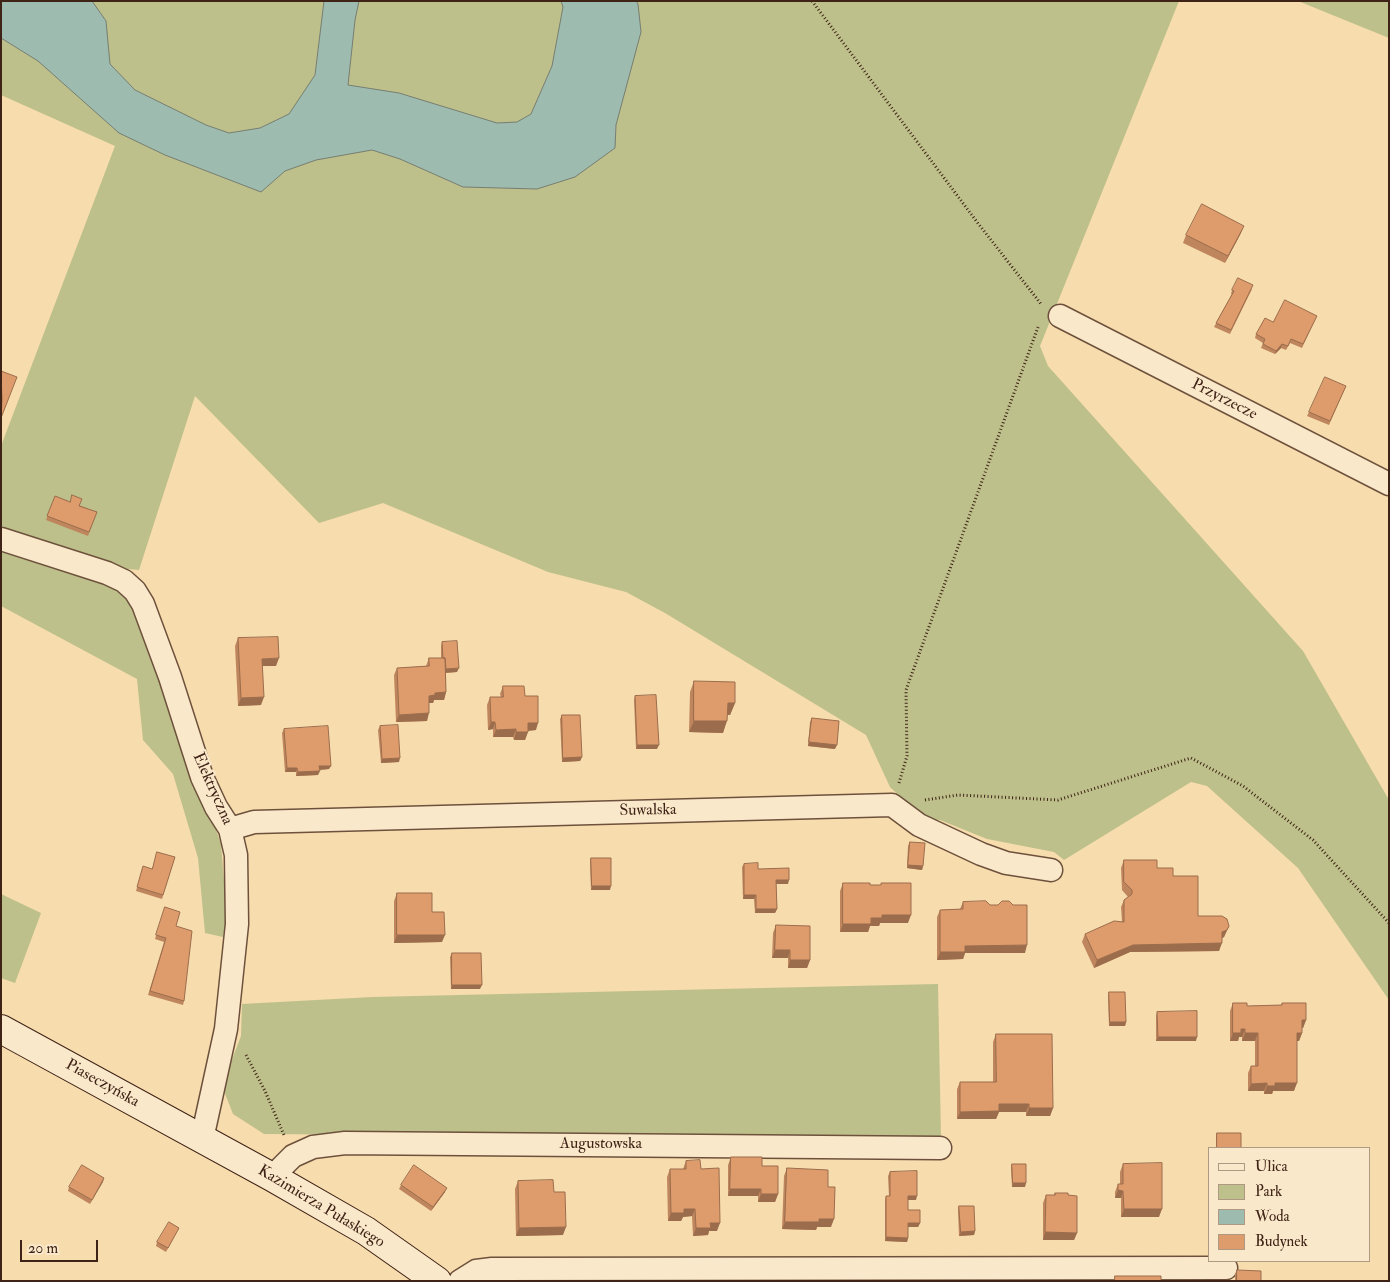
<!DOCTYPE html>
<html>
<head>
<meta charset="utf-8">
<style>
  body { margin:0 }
  #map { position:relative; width:1390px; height:1282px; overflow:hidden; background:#f7dcad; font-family:"IM FELL Double Pica",serif }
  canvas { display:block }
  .frame { position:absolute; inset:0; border:2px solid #3f2317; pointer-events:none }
  .legend { position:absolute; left:1208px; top:1147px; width:162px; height:115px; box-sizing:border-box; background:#fae8ca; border:1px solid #af9982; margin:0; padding:6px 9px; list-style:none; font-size:15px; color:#3f2317 }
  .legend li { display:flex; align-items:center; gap:10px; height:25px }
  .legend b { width:25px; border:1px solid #af9982 }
  .scale { position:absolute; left:20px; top:1240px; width:78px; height:22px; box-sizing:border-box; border:2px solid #3f2317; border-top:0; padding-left:6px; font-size:15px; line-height:18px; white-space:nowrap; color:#3f2317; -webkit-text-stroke:4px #fae8ca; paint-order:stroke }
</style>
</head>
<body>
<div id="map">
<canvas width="1390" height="1282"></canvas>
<div class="frame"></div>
<ul class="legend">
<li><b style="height:6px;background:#fae8ca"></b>Ulica</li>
<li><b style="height:14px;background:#bdc08a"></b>Park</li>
<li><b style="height:14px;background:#9dbbae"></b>Woda</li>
<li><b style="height:14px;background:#de9c6d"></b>Budynek</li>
</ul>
<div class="scale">20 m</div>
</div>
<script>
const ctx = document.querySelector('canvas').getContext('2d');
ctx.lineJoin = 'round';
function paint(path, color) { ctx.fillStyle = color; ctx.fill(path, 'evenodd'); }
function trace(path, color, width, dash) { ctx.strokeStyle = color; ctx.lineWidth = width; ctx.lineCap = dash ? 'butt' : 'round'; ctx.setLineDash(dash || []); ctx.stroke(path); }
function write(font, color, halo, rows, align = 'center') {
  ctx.font = font + ' "IM FELL Double Pica",serif'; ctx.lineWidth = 4.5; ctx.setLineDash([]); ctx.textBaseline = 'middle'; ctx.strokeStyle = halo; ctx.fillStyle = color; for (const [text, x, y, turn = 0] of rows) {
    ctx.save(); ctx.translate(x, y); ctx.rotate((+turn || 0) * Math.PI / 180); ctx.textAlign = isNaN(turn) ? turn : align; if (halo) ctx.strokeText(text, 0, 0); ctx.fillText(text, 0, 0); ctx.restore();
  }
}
paint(new Path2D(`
  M 1,1 L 1179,1 L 1040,346 L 1048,366 L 1303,651 L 1389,800 L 1389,1000 L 1298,868 L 1207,786 L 1191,782 L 1064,860 L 1054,852 L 987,839 L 940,820 L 924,819 L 890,787 L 866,735 L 665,613 L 626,592 L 548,572 L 383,503 L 319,523 L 195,396 L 139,570 L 106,567 L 1,527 L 1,446 L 115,146 L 1,95 Z
  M 1298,1 L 1389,1 L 1389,38 Z
  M 1,546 L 117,586 L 137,605 L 221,844 L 227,918 L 223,937 L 205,933 L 198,858 L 173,774 L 143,740 L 137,679 L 1,606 Z
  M 1,894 L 41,913 L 15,983 L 1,978 Z
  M 938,984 L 941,1139 L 264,1134 L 233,1114 L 222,1086 L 241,1036 L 242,1004 L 372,997 Z`), '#bdc08a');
const water = new Path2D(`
  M 1,1 L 92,1 L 106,21 L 110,64 L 135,90 L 206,125 L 229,133 L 260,128 L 289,114 L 315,75 L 324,1 L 359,1 L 355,20 L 348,85 L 399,93 L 497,123 L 517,122 L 531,114 L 552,66 L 563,7 L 561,1 L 636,1 L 638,4 L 641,32 L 616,125 L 615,148 L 575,177 L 537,189 L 463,187 L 400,159 L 372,150 L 316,160 L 285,171 L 261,192 L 165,155 L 119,133 L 38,61 L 1,38 Z`);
paint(water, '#9dbbae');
trace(water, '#777e72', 1);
const minor = new Path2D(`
  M 1060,316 L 1389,484
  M 1,539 L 107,573 L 124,581 L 135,591 L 143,604 L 170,677 L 202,777 L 216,807 L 230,829 L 236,855 L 237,924 L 226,1029 L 202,1139
  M 230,829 L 254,822 L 892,805 L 919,825 L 981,854 L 1006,863 L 1051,870
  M 272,1177 L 293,1156 L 313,1147 L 345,1143 L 940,1148
  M 460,1281 L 476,1271 L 492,1269 L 1226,1268`);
const secondary = new Path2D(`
  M 1,1029 L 272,1177 L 366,1231 L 437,1281`);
trace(minor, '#6d513c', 25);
trace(secondary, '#3f2317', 30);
trace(new Path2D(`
  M 812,1 L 977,222 L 1041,304
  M 899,783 L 907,756 L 906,690 L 1038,327
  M 925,800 L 958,795 L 1058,800 L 1191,758 L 1243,786 L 1313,840 L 1389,923
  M 246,1055 L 265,1091 L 284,1135`), '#3f2317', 3, [1, 2.5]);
trace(minor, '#fae8ca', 22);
trace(secondary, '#fae8ca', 28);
paint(new Path2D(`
  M 1241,233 L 1225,263 L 1183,243 L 1186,235 Z
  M 1252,289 L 1230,334 L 1214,327 L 1232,294 L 1231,294 L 1232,290 Z
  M 1315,320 L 1302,348 L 1290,343 L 1286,350 L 1281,348 L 1275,354 L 1261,348 L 1263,343 L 1255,338 L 1256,334 L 1273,322 Z
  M 1346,386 L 1329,425 L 1307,416 L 1309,412 Z
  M 55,496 L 97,512 L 88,536 L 46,520 Z
  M 238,638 L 276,666 L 263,666 L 261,705 L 238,706 L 235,646 Z
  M 442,642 L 457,672 L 446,673 L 446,692 L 444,700 L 434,700 L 433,703 L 429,703 L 427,721 L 396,722 L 394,675 L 397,668 L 426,666 L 429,658 L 441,658 L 441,646 Z
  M 694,681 L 735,703 L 730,715 L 727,715 L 723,733 L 689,732 L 690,692 Z
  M 503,686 L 525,696 L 536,730 L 528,731 L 525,740 L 514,740 L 513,737 L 493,737 L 493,729 L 488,730 L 487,705 L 490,697 L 501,697 L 500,694 Z
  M 635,696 L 657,749 L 636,749 L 634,700 Z
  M 562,715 L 582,757 L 580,761 L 562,762 L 560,719 Z
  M 812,718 L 835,749 L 808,746 L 810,722 Z
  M 380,726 L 399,762 L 381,763 L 378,730 Z
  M 284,729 L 329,769 L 319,770 L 318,775 L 296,776 L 296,772 L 285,772 L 282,733 Z
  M 910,842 L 923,866 L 922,870 L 907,868 L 908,846 Z
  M 175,857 L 162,899 L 136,891 L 143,866 L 152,869 Z
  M 591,858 L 610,890 L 591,890 L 590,862 Z
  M 1124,860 L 1157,868 L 1173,876 L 1198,916 L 1229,926 L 1224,937 L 1222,938 L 1219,951 L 1130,952 L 1094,968 L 1082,942 L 1085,934 L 1122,922 L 1121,907 L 1124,900 L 1128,897 L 1122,890 L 1121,868 Z
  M 744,864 L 758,869 L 788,884 L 776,884 L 777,909 L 775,913 L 755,913 L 754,899 L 743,899 L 742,867 Z
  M 843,883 L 870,885 L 908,923 L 880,923 L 879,926 L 870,926 L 868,932 L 840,932 L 840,891 Z
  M 397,893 L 432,912 L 442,942 L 394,943 L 394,901 Z
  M 963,902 L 1025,953 L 965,953 L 963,959 L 937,960 L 937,917 L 940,910 L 960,909 Z
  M 165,907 L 176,926 L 184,1001 L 183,1005 L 148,995 L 164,942 L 155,939 Z
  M 776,925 L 810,960 L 807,968 L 788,968 L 788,958 L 772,958 L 773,933 Z
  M 452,953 L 480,989 L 451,989 L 450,957 Z
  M 1109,992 L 1126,1022 L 1125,1026 L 1109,1026 L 1108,996 Z
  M 1233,1003 L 1247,1006 L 1281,1005 L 1282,1003 L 1306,1020 L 1303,1028 L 1302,1028 L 1302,1033 L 1299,1041 L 1297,1041 L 1294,1091 L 1273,1091 L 1272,1094 L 1264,1094 L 1264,1091 L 1248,1091 L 1248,1073 L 1251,1066 L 1255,1066 L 1255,1041 L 1242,1041 L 1242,1037 L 1239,1037 L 1238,1041 L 1230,1041 L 1230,1011 Z
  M 1157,1012 L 1196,1041 L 1156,1041 L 1156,1016 Z
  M 996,1034 L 1053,1108 L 1050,1116 L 1026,1116 L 1026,1112 L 999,1112 L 996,1119 L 957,1119 L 957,1089 L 960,1082 L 993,1082 L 993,1042 Z
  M 1217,1133 L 1241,1148 L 1216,1148 L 1216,1137 Z
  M 731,1157 L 762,1166 L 778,1194 L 775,1202 L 758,1202 L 758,1196 L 728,1196 L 728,1165 Z
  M 686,1161 L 701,1169 L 717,1231 L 709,1231 L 708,1235 L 693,1236 L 692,1216 L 683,1217 L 681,1221 L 668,1221 L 667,1177 L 670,1169 L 683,1169 Z
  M 1012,1164 L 1025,1187 L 1012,1187 L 1011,1168 Z
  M 1123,1164 L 1159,1217 L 1121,1217 L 1121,1198 L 1115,1198 L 1115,1192 L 1118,1184 L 1120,1184 L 1120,1172 Z
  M 787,1168 L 828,1187 L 831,1227 L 817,1227 L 816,1230 L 782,1229 L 784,1176 Z
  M 890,1172 L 916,1200 L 908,1200 L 908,1210 L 920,1223 L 918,1227 L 908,1227 L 908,1238 L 907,1242 L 885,1241 L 885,1200 L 886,1196 L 889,1196 L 888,1176 Z
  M 104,1178 L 90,1204 L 68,1191 L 69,1187 Z
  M 518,1181 L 554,1192 L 563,1235 L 516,1236 L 515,1189 Z
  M 401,1185 L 445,1192 L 431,1211 L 399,1189 Z
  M 1055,1193 L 1077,1233 L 1074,1240 L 1043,1240 L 1043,1203 L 1046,1195 L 1054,1195 Z
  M 959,1206 L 975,1231 L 974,1235 L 959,1236 L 958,1210 Z
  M 179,1228 L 166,1252 L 156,1246 L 157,1242 Z
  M 1237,1270 L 1261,1281 L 1235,1281 L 1235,1274 Z`), '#bf865e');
paint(new Path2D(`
  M 1244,226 L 1241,233 L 1225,263 L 1228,256 Z
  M 1282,344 L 1281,348 L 1275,354 L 1276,351 Z
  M 279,658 L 276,666 L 260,666 L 262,659 Z
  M 459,668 L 457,672 L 442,673 L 444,669 Z
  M 446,692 L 444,700 L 434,700 L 433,703 L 426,703 L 429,696 L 435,693 Z
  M 264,697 L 261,705 L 238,706 L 241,698 Z
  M 728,703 L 735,703 L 730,715 L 724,714 Z
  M 429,713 L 427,721 L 396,722 L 399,715 Z
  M 694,721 L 727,721 L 723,733 L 689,732 Z
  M 491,722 L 495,722 L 493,729 L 488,730 Z
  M 528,723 L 538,723 L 536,730 L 525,731 Z
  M 516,729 L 513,737 L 493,737 L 496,730 Z
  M 516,732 L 528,732 L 525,740 L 514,740 Z
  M 809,742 L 837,745 L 835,749 L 808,746 Z
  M 637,745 L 659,745 L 657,749 L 636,749 Z
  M 582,757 L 580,761 L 562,762 L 563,758 Z
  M 400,758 L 399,762 L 381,763 L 382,759 Z
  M 319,766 L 331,766 L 329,769 L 318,770 Z
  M 287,768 L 297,768 L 296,772 L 285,772 Z
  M 320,771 L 318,775 L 296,776 L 298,772 Z
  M 908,865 L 923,866 L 922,870 L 907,868 Z
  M 776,880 L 789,880 L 788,884 L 774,884 Z
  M 592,886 L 611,886 L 610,890 L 591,890 Z
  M 744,895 L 756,895 L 754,899 L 743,899 Z
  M 756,909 L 777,909 L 775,913 L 755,913 Z
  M 882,915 L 911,915 L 908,923 L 880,923 L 879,926 L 870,926 L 868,932 L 840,932 L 843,924 Z
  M 1229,926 L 1224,937 L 1219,940 L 1222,932 Z
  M 397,935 L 445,935 L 442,942 L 394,943 Z
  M 1222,943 L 1219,951 L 1130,952 L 1094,968 L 1097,960 L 1133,945 Z
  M 1027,945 L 1025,953 L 965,953 L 963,959 L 937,960 L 940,952 L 965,946 Z
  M 775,950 L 790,950 L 788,958 L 772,958 Z
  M 790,960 L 810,960 L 807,968 L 788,968 Z
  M 452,985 L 482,985 L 480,989 L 451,989 Z
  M 1302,1020 L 1306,1020 L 1303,1028 L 1299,1028 Z
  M 1110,1022 L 1126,1022 L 1125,1026 L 1109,1026 Z
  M 1241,1029 L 1245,1029 L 1242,1037 L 1239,1037 L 1238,1041 L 1230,1041 L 1233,1033 Z
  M 1245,1033 L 1258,1033 L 1255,1041 L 1242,1041 Z
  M 1297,1033 L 1302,1033 L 1299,1041 L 1294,1041 Z
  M 1158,1037 L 1197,1037 L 1196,1041 L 1156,1041 Z
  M 1267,1083 L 1264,1091 L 1248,1091 L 1251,1084 Z
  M 1275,1083 L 1297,1083 L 1294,1091 L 1273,1091 L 1272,1094 L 1264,1094 L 1267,1086 Z
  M 999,1104 L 1029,1104 L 1026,1112 L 999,1112 L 996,1119 L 957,1119 L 960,1112 Z
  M 1029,1108 L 1053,1108 L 1050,1116 L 1026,1116 Z
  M 104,1178 L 103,1182 L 90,1204 L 92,1200 Z
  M 1013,1183 L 1026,1183 L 1025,1187 L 1012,1187 Z
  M 447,1188 L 445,1192 L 431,1211 L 433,1207 Z
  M 730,1189 L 761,1189 L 758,1196 L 728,1196 Z
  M 1118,1190 L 1123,1191 L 1121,1198 L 1115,1198 Z
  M 761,1194 L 778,1194 L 775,1202 L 758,1202 Z
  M 908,1196 L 917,1196 L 916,1200 L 906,1200 Z
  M 684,1209 L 695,1209 L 692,1216 L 683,1217 L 681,1221 L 668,1221 L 671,1213 Z
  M 1124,1209 L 1162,1209 L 1159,1217 L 1121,1217 Z
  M 819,1219 L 834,1219 L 831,1227 L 817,1227 L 816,1230 L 782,1229 L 785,1222 Z
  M 710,1223 L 720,1223 L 717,1231 L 709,1231 L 708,1235 L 693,1236 L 696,1228 Z
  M 908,1223 L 920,1223 L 918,1227 L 906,1227 Z
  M 566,1227 L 563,1235 L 516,1236 L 519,1228 Z
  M 975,1231 L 974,1235 L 959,1236 L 961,1232 Z
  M 1045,1232 L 1077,1233 L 1074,1240 L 1043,1240 Z
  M 886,1237 L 908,1238 L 907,1242 L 885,1241 Z`), '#9b6d4c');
const building = new Path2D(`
  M 1202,204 L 1244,226 L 1228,256 L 1186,235 Z
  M 1238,278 L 1253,285 L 1231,330 L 1216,323 L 1234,291 L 1232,290 Z
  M 1285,300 L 1317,316 L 1303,344 L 1291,339 L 1288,346 L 1282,344 L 1276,351 L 1263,344 L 1265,339 L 1256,334 L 1265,318 L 1273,322 Z
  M 1,371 L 17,377 L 1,418 L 2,399 Z
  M 1325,377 L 1346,386 L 1330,421 L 1309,412 Z
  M 72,495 L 82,499 L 79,506 L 97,512 L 89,532 L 47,516 L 55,496 L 70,502 Z
  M 278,637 L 279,658 L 262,659 L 264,697 L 241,698 L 238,638 Z
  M 457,641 L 459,668 L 446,669 L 445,658 L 443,658 L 442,642 Z
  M 429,658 L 445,658 L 446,692 L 435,693 L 435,695 L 429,696 L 429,713 L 399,715 L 397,668 L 429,666 Z
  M 694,681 L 735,682 L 735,703 L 728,703 L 727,721 L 694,721 Z
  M 503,686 L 524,686 L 525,696 L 538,696 L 538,723 L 528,723 L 528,732 L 516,732 L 516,729 L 496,730 L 495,722 L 491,722 L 490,697 L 503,697 Z
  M 656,695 L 659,745 L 637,745 L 635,696 Z
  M 562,715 L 580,715 L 582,757 L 563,758 Z
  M 812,718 L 839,721 L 837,745 L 809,742 Z
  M 398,725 L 400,758 L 382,759 L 380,726 Z
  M 328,726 L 331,766 L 319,766 L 320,771 L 298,772 L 297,768 L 287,768 L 284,729 Z
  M 910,842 L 925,843 L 923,866 L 908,865 Z
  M 157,852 L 175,857 L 163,895 L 137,887 L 143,866 L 152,869 Z
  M 591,858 L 611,858 L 611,886 L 592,886 Z
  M 1124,860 L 1157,860 L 1157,868 L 1173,868 L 1173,876 L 1198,876 L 1198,916 L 1222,916 L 1227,919 L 1229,926 L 1227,930 L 1222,932 L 1222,943 L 1133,945 L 1097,960 L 1085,934 L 1114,921 L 1124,922 L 1124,900 L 1132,894 L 1132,890 L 1124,882 Z
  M 758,863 L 758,869 L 789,868 L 789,880 L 776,880 L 777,909 L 756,909 L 756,895 L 744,895 L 744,864 Z
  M 843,883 L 870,883 L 870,885 L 881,885 L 881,883 L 911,883 L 911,915 L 882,915 L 882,918 L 871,918 L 871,924 L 843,924 Z
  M 397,893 L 432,893 L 432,912 L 444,912 L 445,935 L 397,935 Z
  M 986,901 L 990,905 L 998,905 L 1002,901 L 1009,901 L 1013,905 L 1027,905 L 1027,945 L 965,946 L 965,952 L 940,952 L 940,910 L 963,909 L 963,902 Z
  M 165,907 L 180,912 L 176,926 L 192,931 L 184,1001 L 150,991 L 166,938 L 156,935 Z
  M 776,925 L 810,926 L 810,960 L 790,960 L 790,950 L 775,950 Z
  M 452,953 L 481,953 L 482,985 L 452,985 Z
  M 1109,992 L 1125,992 L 1126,1022 L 1110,1022 Z
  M 1233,1003 L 1247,1003 L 1247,1006 L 1282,1005 L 1282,1003 L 1306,1003 L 1306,1020 L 1302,1020 L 1302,1033 L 1297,1033 L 1297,1083 L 1275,1083 L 1275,1086 L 1267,1086 L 1267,1083 L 1251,1084 L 1251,1066 L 1258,1066 L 1258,1033 L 1245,1033 L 1245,1029 L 1241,1029 L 1241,1033 L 1233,1033 Z
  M 1197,1011 L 1197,1037 L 1158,1037 L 1157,1012 Z
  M 996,1034 L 1052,1034 L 1053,1108 L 1029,1108 L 1029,1104 L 999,1104 L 999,1111 L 960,1112 L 960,1082 L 996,1082 Z
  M 1217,1133 L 1241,1133 L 1241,1148 L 1217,1148 Z
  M 731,1157 L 762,1157 L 762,1166 L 778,1166 L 778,1194 L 761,1194 L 761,1189 L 730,1189 Z
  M 700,1160 L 701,1169 L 719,1168 L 720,1223 L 710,1223 L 711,1228 L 696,1228 L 695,1209 L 684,1209 L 684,1213 L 671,1213 L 670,1169 L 686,1169 L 686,1161 Z
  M 1162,1163 L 1162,1209 L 1124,1209 L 1123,1191 L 1118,1190 L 1118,1184 L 1123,1184 L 1123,1164 Z
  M 1012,1164 L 1026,1164 L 1026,1183 L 1013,1183 Z
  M 82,1165 L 104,1178 L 92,1200 L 69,1187 Z
  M 414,1165 L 447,1188 L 433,1207 L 401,1185 Z
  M 787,1168 L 828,1170 L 828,1187 L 835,1187 L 834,1219 L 819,1219 L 819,1222 L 785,1222 Z
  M 917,1171 L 917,1196 L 908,1196 L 908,1210 L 920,1210 L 920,1223 L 908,1223 L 908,1238 L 886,1237 L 886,1196 L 890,1196 L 890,1172 Z
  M 553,1180 L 554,1192 L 565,1192 L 566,1227 L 519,1228 L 518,1181 Z
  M 1055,1193 L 1068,1193 L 1068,1195 L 1077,1196 L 1077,1233 L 1045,1232 L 1046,1195 L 1055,1195 Z
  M 959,1206 L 974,1206 L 975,1231 L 961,1232 Z
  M 169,1222 L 179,1228 L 168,1248 L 157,1242 Z
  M 1237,1270 L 1261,1271 L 1261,1281 L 1237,1281 Z
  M 1115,1276 L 1161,1276 L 1161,1281 L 1115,1281 Z`);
paint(building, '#de9c6d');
trace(building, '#9b6d4c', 1);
write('16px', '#3f2317', '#fae8ca', [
  ["Przyrzecze",1224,400,27],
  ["Elektryczna",212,789,66],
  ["Suwalska",648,811,-1],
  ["Piaseczyńska",102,1084,29],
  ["Augustowska",601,1145],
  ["Kazimierza Pułaskiego",321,1207,31]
]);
</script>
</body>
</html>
